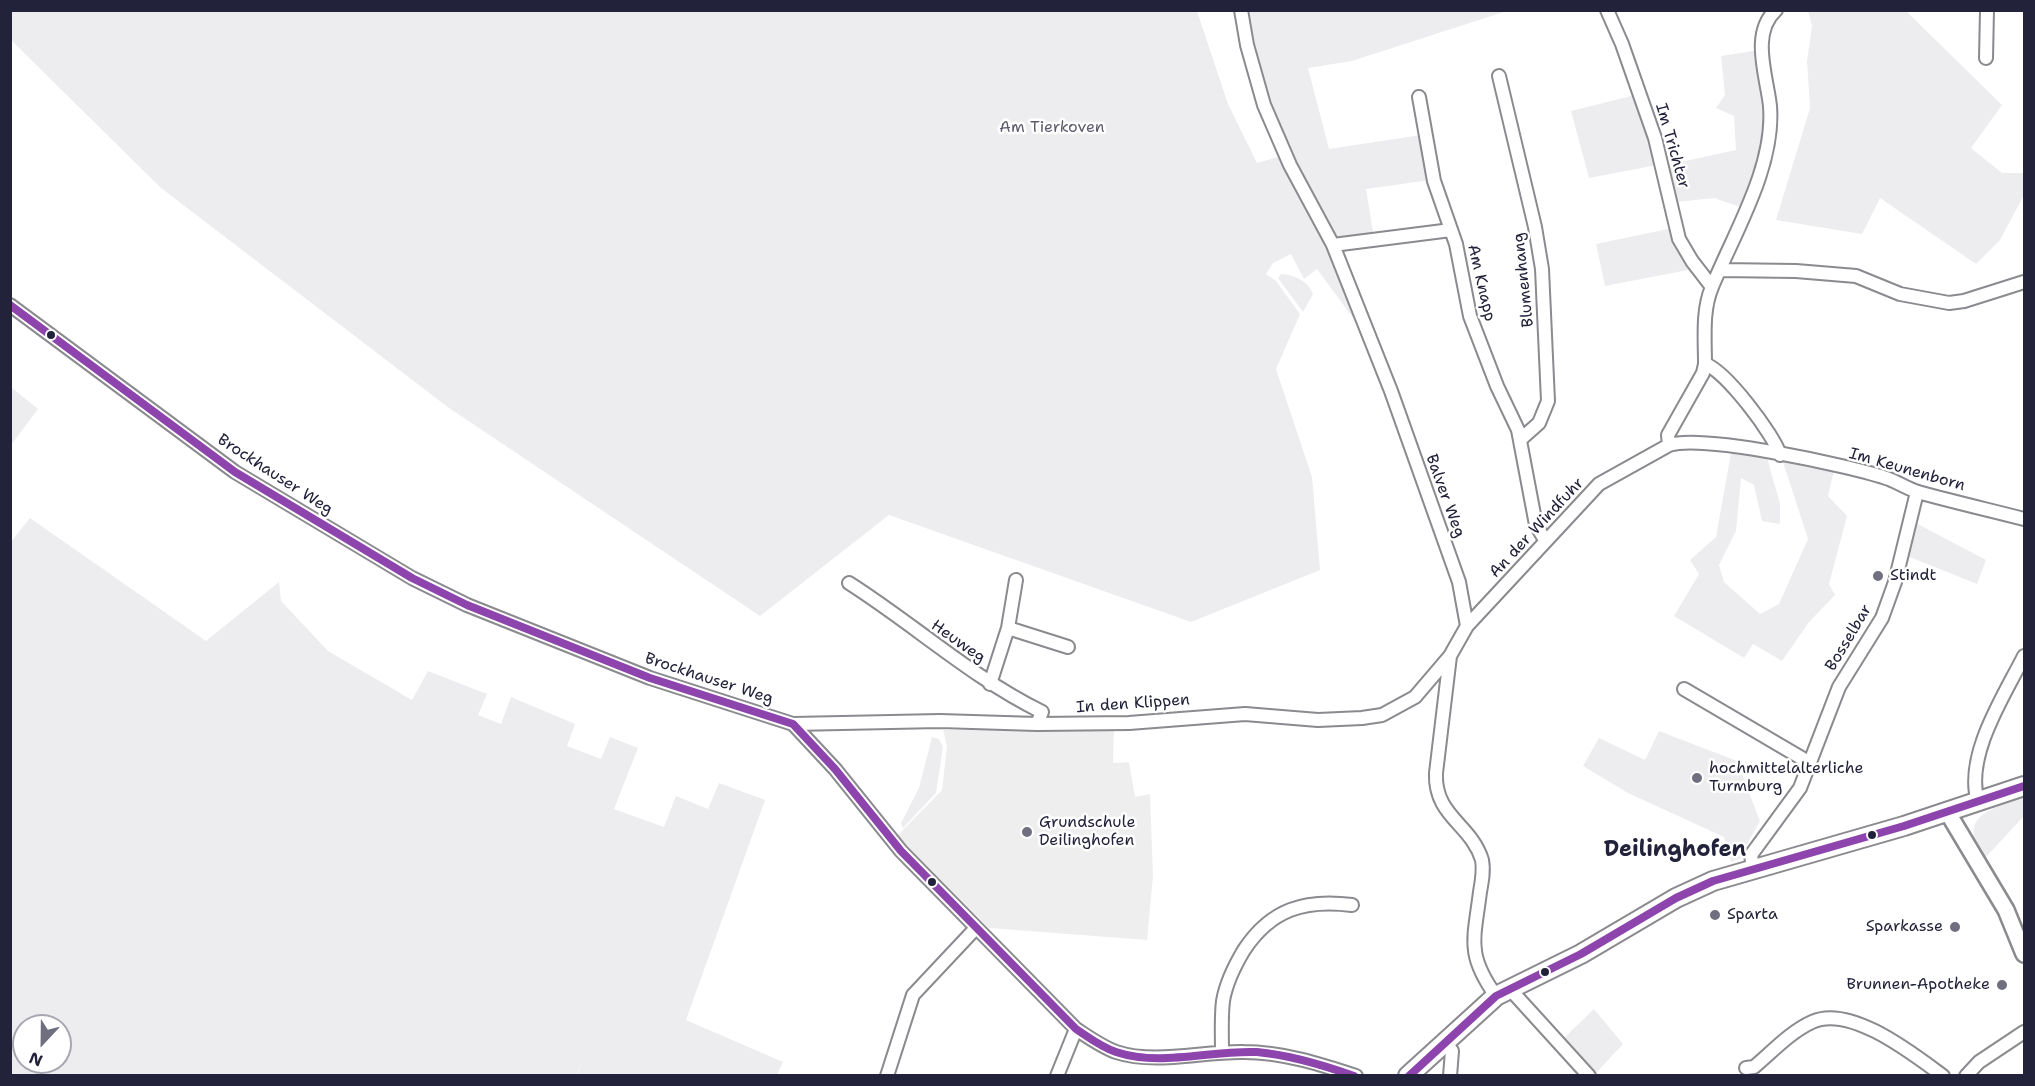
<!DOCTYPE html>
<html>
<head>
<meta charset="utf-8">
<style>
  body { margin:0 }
  #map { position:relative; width:2035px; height:1086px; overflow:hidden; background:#fff; font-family:"Shantell Sans",sans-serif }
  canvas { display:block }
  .frame { position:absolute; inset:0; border:12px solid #22223b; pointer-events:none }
  .north { position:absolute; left:12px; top:1014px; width:60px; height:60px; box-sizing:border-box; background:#fff; border:2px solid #a7a7b1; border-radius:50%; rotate:202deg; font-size:16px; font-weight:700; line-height:24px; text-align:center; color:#22223b }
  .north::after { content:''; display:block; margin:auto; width:21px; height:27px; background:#6f6f80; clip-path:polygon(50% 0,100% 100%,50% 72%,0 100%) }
</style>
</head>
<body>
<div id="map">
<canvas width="2035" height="1086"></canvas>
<div class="frame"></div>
<div class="north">N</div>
</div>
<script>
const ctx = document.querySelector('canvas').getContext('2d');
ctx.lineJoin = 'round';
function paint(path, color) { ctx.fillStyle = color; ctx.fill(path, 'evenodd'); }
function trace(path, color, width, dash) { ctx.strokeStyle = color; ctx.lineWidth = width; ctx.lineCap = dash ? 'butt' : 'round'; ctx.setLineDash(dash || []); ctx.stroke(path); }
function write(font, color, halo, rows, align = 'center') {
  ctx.font = font + ' "Shantell Sans",sans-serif'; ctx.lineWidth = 5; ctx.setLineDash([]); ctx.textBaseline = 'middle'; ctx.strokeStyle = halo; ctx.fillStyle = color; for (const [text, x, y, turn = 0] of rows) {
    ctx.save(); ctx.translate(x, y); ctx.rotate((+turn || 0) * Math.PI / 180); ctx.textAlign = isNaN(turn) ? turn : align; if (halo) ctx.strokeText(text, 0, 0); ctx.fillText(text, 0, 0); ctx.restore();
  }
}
paint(new Path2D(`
  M 943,730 L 1114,730 L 1113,763 L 1129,762 L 1135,797 L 1150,794 L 1153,876 L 1147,940 L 989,928 L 897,836 L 942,790 L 947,746 Z`), '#eeeeef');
paint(new Path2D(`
  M 10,11 L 1197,11 L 1228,104 L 1256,161 L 1257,163 L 1278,157 L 1329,248 L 1356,315 L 1353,318 L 1317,269 L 1304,279 L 1291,254 L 1273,263 L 1266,274 L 1276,281 L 1300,314 L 1276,369 L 1312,477 L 1320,570 L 1191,622 L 889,515 L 760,616 L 449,408 L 161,188 L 11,40 Z
  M 1235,11 L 1507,11 L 1352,61 L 1308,68 L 1329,149 L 1421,135 L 1430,180 L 1366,189 L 1373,232 L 1333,242 L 1263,117 L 1242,56 Z
  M 1808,11 L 1906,11 L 2002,105 L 1971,148 L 2002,173 L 2024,173 L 2024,195 L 2000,240 L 1976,264 L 1880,198 L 1862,234 L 1776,220 L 1810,108 L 1807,61 L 1812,26 Z
  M 1759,50 L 1768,127 L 1743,208 L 1714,198 L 1677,202 L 1667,165 L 1736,150 L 1734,116 L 1716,108 L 1725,95 L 1721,56 Z
  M 1635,95 L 1657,165 L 1589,178 L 1571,111 Z
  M 1673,228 L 1693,269 L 1605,286 L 1596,244 Z
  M 1281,274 C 1294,275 1309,281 1313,294 L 1303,312 L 1278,278 Z
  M 11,387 L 38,409 L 11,445 Z
  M 1731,453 L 1767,458 L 1780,504 L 1780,524 L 1762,521 L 1754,485 L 1741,478 L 1736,531 L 1719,565 L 1724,582 L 1760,614 L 1779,604 L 1808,539 L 1782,459 L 1834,471 L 1828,496 L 1847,516 L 1829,584 L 1835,595 L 1809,622 L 1782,661 L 1753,644 L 1744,658 L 1674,616 L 1699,574 L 1690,560 L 1716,537 Z
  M 30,518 L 206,641 L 279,582 L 281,601 L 328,651 L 412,700 L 428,671 L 487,694 L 478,715 L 501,724 L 511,697 L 575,724 L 567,746 L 601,759 L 610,737 L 638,748 L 614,809 L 664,827 L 676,796 L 708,809 L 719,783 L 765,800 L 686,1020 L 783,1062 L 777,1075 L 577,1075 L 582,1061 L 576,1076 L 11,1075 L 10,543 ZM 24,1026 L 60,1026 L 60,1062 L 24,1062 Z
  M 1914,522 L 1986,560 L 1977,584 L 1907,556 Z
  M 1659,731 L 1737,761 L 1760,821 L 1746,846 L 1744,857 L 1731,862 L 1724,837 L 1628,793 L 1583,766 L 1599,738 L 1645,760 Z
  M 932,737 L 939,739 L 943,747 L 936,793 L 903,828 L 901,823 L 919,788 Z
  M 2024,797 L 2024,816 L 1984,859 C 1956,815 1990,810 2024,797 Z
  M 1594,1009 L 1623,1044 L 1595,1074 L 1562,1040 Z`), '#ededef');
const minor = new Path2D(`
  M 1241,10 L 1247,45 L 1264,105 L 1290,165 L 1333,245 L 1391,391 L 1459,582 L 1467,626
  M 1607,10 L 1622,44 L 1655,138 L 1679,239 L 1692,261 L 1712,287
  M 1986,58 L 1987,10
  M 1499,76 L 1535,227 L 1542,269 L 1548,401 L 1539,423 L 1521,439
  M 1419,97 L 1434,181 L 1456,244 L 1470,316 L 1497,386 L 1518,430 L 1536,525 L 1545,540
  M 1333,245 L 1451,230
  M 1721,270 L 1796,271 L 1856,276 L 1900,294 L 1949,303 L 1964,301 L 2024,282
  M 10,305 L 235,472 L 412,578 L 467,605 L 650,678 L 793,724 L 835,769 L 901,851 L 1076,1029 C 1088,1037 1102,1047 1116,1052 C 1156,1065 1202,1051 1244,1052 C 1282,1052 1320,1064 1356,1076
  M 1705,364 C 1726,371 1774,435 1780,455
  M 1669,445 C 1703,434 1852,466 1889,479 C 1899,483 1908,489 1918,492 C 1954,502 1989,510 2024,519
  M 849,583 C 915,625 971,677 1042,712 L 1037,724
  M 1008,628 L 1016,580
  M 990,684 L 1008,628 L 1068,647
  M 1684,689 L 1810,763
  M 793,724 L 940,721 L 1037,724 L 1129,723 L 1245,714 L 1318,720 L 1362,718 L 1382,715 L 1415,697 L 1450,656
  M 1978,802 C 1964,756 2004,696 2024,656
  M 1753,868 L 1751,855 L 1800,788 L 1839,687 L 1882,618 L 1895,582 L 1917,492
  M 1509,988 L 1589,1076
  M 1496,996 C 1466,954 1474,940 1480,892 C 1482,881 1484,870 1482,860 C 1471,824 1434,816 1436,773 L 1450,656 L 1467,626 L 1599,484 L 1669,445 L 1668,435 L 1703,373 L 1705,364 C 1705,339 1702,310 1712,287 C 1734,233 1775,167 1770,106 C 1767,77 1750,33 1776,10
  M 1445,1042 L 1452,1051 L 1450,1076
  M 1222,1052 C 1222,1035 1221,1017 1223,1001 C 1226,983 1235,965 1244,950 C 1271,909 1305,899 1352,905
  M 1746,1068 L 1754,1067 C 1772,1052 1790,1032 1812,1022 C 1850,1004 1913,1054 1943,1076
  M 887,1076 L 913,995 L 975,929
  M 1057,1076 L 1076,1029
  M 1966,1076 L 1979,1062 L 2024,1032`);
const tertiary = new Path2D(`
  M 1948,813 L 2006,910 L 2024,954`);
const secondary = new Path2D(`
  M 1408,1076 L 1496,996 L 1581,954 L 1676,898 L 1713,881 L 1904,826 L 2024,786`);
trace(minor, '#8a8a8f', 16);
trace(tertiary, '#8a8a8f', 20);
trace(secondary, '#8a8a8f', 22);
trace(minor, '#fff', 12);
trace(tertiary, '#fff', 15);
trace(secondary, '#fff', 18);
trace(new Path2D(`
  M 10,305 L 235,472 L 412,578 L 467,605 L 650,678 L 793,724 L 835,769 L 901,851 L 1076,1029 C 1088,1037 1101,1047 1116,1052 C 1161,1067 1210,1050 1257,1052 C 1290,1055 1323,1065 1354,1076
  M 1409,1076 L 1496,996 L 1581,954 L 1676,898 L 1713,881 L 1904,826 L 2024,786`), '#8e44ad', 8);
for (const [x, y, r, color] of [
  [51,335,5,"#22223b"],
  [1878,576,6,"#6f6f80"],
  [1697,778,6,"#6f6f80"],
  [1027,832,6,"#6f6f80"],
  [1872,835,5,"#22223b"],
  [932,882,5,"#22223b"],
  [1715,915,6,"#6f6f80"],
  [1955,927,6,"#6f6f80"],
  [1545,972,5,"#22223b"],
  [2002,985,6,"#6f6f80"]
]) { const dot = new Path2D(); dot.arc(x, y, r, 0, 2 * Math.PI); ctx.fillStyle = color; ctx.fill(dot); trace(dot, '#fff', 2); }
write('16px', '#5b5b6d', '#fff', [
  ["Am Tierkoven",1052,128]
]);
write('16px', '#22223b', '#fff', [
  ["Im Trichter",1672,146,74],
  ["Blumenhang",1524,280,-96],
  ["Am Knapp",1481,283,77],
  ["Im Keunenborn",1907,470,16],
  ["Brockhauser Weg",275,475,33],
  ["Balver Weg",1445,496,70],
  ["An der Windfuhr",1537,528,-47],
  ["Bosselbar",1849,638,-59],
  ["Heuweg",958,642,35],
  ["Brockhauser Weg",709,679,18],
  ["In den Klippen",1133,704,-4]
]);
write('16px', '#22223b', '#fff', [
  ["Stindt",1890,576],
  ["hochmittelalterliche",1709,769],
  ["Turmburg",1709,787],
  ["Grundschule",1039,823],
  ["Deilinghofen",1039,841],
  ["Sparta",1727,915],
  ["Sparkasse",1943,927,"right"],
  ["Brunnen-Apotheke",1990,985,"right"]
], 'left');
write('bold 22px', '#22223b', '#fff', [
  ["Deilinghofen",1675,850]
]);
</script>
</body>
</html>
